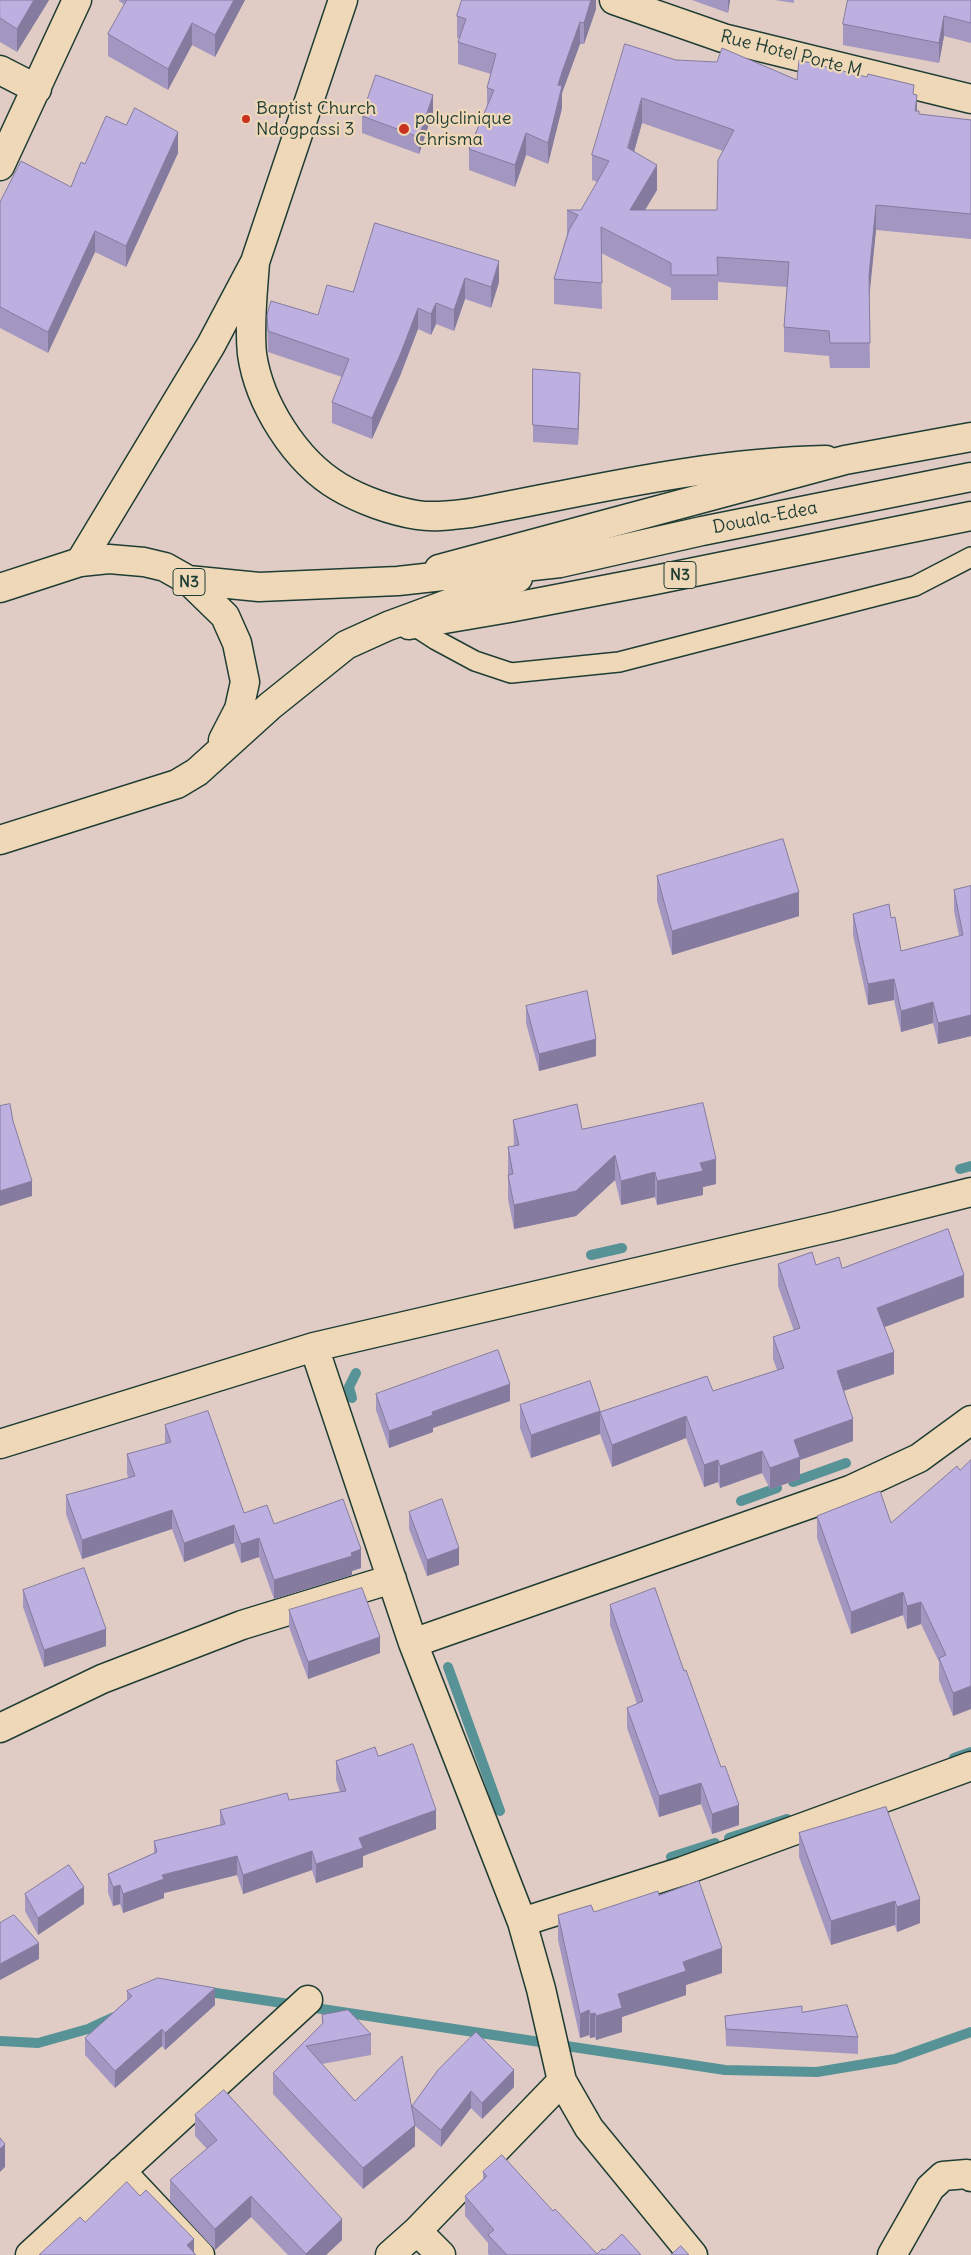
<!DOCTYPE html>
<html>
<head>
<meta charset="utf-8">
<style>
  body { margin:0 }
  canvas { display:block; background:#e0ccc4 }
</style>
</head>
<body>
<canvas width="971" height="2255"></canvas>
<script>
const ctx = document.querySelector('canvas').getContext('2d');
ctx.lineJoin = 'round';
function trace(path, color, width, dash) { ctx.strokeStyle = color; ctx.lineWidth = width; ctx.lineCap = dash ? 'butt' : 'round'; ctx.setLineDash(dash || []); ctx.stroke(path); }
function paint(path, color) { ctx.fillStyle = color; ctx.fill(path, 'evenodd'); }
function write(font, color, halo, rows, align = 'center') {
  ctx.font = font + ' Delius,sans-serif'; ctx.lineWidth = 4.5; ctx.setLineDash([]); ctx.textBaseline = 'middle'; ctx.strokeStyle = halo; ctx.fillStyle = color; for (const [text, x, y, turn = 0] of rows) {
    ctx.save(); ctx.translate(x, y); ctx.rotate((+turn || 0) * Math.PI / 180); ctx.textAlign = isNaN(turn) ? turn : align; if (halo) ctx.strokeText(text, 0, 0); ctx.fillText(text, 0, 0); ctx.restore();
  }
}
trace(new Path2D(`
  M 960,1169 L 971,1166
  M 591,1255 L 622,1248
  M 352,1398 L 349,1387 L 356,1373
  M 793,1482 L 846,1463
  M 741,1501 L 777,1488
  M 448,1667 L 500,1811
  M 954,1758 L 971,1752
  M 729,1838 L 787,1819
  M 671,1857 L 715,1843
  M 203,1991 L 725,2070 L 817,2072 L 895,2059 L 971,2032
  M 0,2041 L 38,2043 L 88,2029 L 114,2017`), '#579396', 10);
const service = new Path2D(`
  M 413,625 L 436,640 L 475,661 L 511,673 L 619,662 L 915,586 L 971,557`);
const minor = new Path2D(`
  M 614,0 L 723,38 L 971,99
  M 0,70 L 37,89
  M 0,166 L 77,0
  M 255,262 C 253,292 249,324 252,354 C 259,403 295,461 339,487 C 361,500 392,511 417,515 C 435,518 453,515 471,513 C 588,491 706,462 826,460
  M 80,562 L 211,345 L 255,262 L 343,0
  M 314,1347 L 413,1643
  M 0,1444 L 314,1347 L 836,1226 L 971,1192
  M 0,1728 L 102,1679 L 242,1625 L 392,1579
  M 522,1922 L 683,1871 L 971,1766
  M 121,2171 L 200,2255
  M 417,2231 L 441,2255
  M 30,2255 L 308,2000
  M 390,2255 L 417,2231 L 562,2081
  M 693,2255 L 589,2128 L 562,2081 L 541,1989 L 522,1922 L 413,1643 L 850,1490 L 919,1458 L 971,1420
  M 892,2255 L 930,2188 L 943,2176 L 967,2174 L 971,2177`);
const primary = new Path2D(`
  M 439,569 L 845,460 L 971,437
  M 409,625 L 509,608 L 650,581 L 971,516`);
const trunk = new Path2D(`
  M 188,580 L 259,587 L 398,581 L 560,563 L 702,531 L 971,477
  M 0,588 L 80,562 L 109,559 L 144,562 L 165,567 L 188,580 L 225,616 L 237,643 L 245,682 L 239,709 L 223,740
  M 0,840 L 177,784 L 197,772 L 270,706 L 346,645 L 388,626 L 518,578`);
trace(service, '#1f3d34', 22);
trace(minor, '#1f3d34', 31);
trace(primary, '#1f3d34', 31);
trace(trunk, '#1f3d34', 31);
trace(service, '#efd8b8', 19);
trace(minor, '#efd8b8', 28);
trace(primary, '#efd8b8', 28);
trace(trunk, '#efd8b8', 28);
paint(new Path2D(`
  M 0,0 L 49,0 L 17,52 L 0,42 Z
  M 119,0 L 245,0 L 215,57 L 192,45 L 168,90 L 108,56 L 108,34 L 125,5 L 119,1 Z
  M 596,0 L 596,9 L 584,44 L 580,44 L 562,93 L 562,108 L 548,164 L 526,155 L 515,187 L 469,170 L 469,149 L 487,106 L 487,88 L 491,74 L 458,64 L 458,42 L 459,38 L 457,38 L 457,16 Z
  M 692,0 L 730,0 L 728,13 Z
  M 775,0 L 794,0 L 794,3 Z
  M 971,0 L 971,43 L 944,36 L 939,63 L 843,45 L 843,24 Z
  M 676,60 L 797,80 L 914,94 L 917,111 L 919,114 L 971,120 L 971,239 L 876,230 L 869,295 L 870,368 L 830,368 L 829,356 L 784,352 L 784,327 L 787,287 L 718,282 L 718,300 L 671,300 L 671,288 L 601,253 L 602,309 L 554,304 L 554,279 L 567,235 L 567,210 L 581,210 L 597,182 L 592,180 L 592,155 ZM 642,123 L 723,151 L 717,210 L 645,210 L 657,190 L 634,152 Z
  M 433,112 L 419,154 L 362,133 L 362,116 Z
  M 178,153 L 126,267 L 95,252 L 48,353 L 0,328 L 0,202 L 71,187 L 85,164 Z
  M 375,223 L 499,282 L 491,308 L 465,299 L 454,331 L 436,324 L 431,335 L 418,329 L 400,376 L 372,439 L 332,423 L 332,402 L 342,377 L 268,352 L 267,315 L 318,315 L 353,292 Z
  M 533,369 L 580,390 L 578,445 L 533,442 Z
  M 657,876 L 799,916 L 672,955 L 657,901 Z
  M 971,886 L 971,1036 L 938,1044 L 933,1023 L 901,1032 L 894,1000 L 868,1005 L 853,935 L 853,914 L 891,918 L 901,951 L 959,936 L 954,911 L 954,890 Z
  M 526,1006 L 596,1056 L 539,1071 L 526,1023 Z
  M 513,1120 L 582,1129 L 716,1184 L 703,1187 L 703,1195 L 657,1205 L 655,1197 L 621,1205 L 615,1180 L 576,1216 L 514,1229 L 508,1199 L 508,1147 L 514,1146 Z
  M 778,1264 L 816,1265 L 842,1268 L 964,1297 L 884,1327 L 894,1374 L 844,1391 L 853,1441 L 800,1460 L 800,1479 L 770,1489 L 762,1473 L 720,1488 L 718,1482 L 704,1487 L 686,1438 L 612,1467 L 600,1434 L 531,1458 L 520,1428 L 520,1405 L 600,1412 L 713,1391 L 777,1370 L 773,1359 L 773,1337 L 794,1331 L 778,1286 Z
  M 376,1394 L 510,1401 L 433,1428 L 433,1432 L 389,1448 L 376,1410 Z
  M 165,1425 L 244,1513 L 274,1524 L 361,1568 L 352,1571 L 352,1575 L 274,1599 L 259,1557 L 241,1563 L 234,1543 L 184,1562 L 172,1529 L 82,1559 L 66,1514 L 66,1495 L 128,1478 L 127,1473 L 127,1454 L 165,1444 Z
  M 960,1470 L 953,1716 L 939,1680 L 939,1662 L 921,1624 L 907,1629 L 903,1615 L 851,1634 L 817,1538 L 817,1516 L 891,1523 Z
  M 409,1512 L 459,1565 L 427,1576 L 409,1529 Z
  M 23,1590 L 106,1646 L 44,1667 L 23,1607 Z
  M 610,1605 L 684,1671 L 739,1825 L 712,1834 L 701,1804 L 659,1817 L 627,1728 L 627,1708 L 637,1704 L 610,1625 Z
  M 289,1610 L 380,1653 L 308,1679 L 289,1627 Z
  M 378,1756 L 436,1829 L 363,1856 L 363,1867 L 316,1883 L 312,1870 L 243,1894 L 237,1875 L 164,1893 L 164,1898 L 123,1913 L 120,1904 L 113,1906 L 108,1893 L 108,1874 L 154,1853 L 154,1841 L 220,1825 L 220,1810 L 289,1800 L 340,1792 L 336,1780 L 336,1761 Z
  M 886,1807 L 920,1923 L 897,1932 L 895,1925 L 831,1945 L 799,1857 L 799,1833 Z
  M 25,1894 L 84,1904 L 38,1935 L 25,1911 Z
  M 659,1895 L 722,1973 L 686,1985 L 686,1995 L 622,2017 L 622,2032 L 596,2040 L 595,2037 L 590,2038 L 589,2035 L 580,2038 L 558,1940 L 558,1915 L 594,1912 Z
  M 127,1991 L 215,2005 L 165,2050 L 162,2046 L 115,2088 L 85,2055 L 85,2038 L 127,2000 Z
  M 802,2012 L 858,2037 L 858,2054 L 726,2046 L 725,2016 Z
  M 322,2015 L 371,2034 L 371,2055 L 322,2064 L 355,2101 L 412,2107 L 438,2070 L 514,2087 L 482,2119 L 471,2108 L 441,2147 L 415,2126 L 415,2146 L 363,2189 L 273,2094 L 273,2073 L 322,2025 Z
  M 195,2115 L 342,2240 L 326,2255 L 288,2255 L 251,2217 L 215,2250 L 170,2201 L 170,2180 L 207,2149 L 195,2136 Z
  M 483,2172 L 553,2211 L 597,2254 L 605,2250 L 641,2255 L 489,2255 L 488,2254 L 488,2243 L 465,2216 L 465,2196 L 483,2179 Z`), '#a397c2');
paint(new Path2D(`
  M 34,0 L 49,0 L 17,52 L 17,29 Z
  M 234,0 L 245,0 L 215,57 L 215,35 Z
  M 591,0 L 596,0 L 596,9 L 584,44 L 584,23 Z
  M 728,0 L 730,0 L 728,13 Z
  M 944,16 L 944,36 L 939,63 L 939,43 Z
  M 580,22 L 580,44 L 562,93 L 562,108 L 548,164 L 548,143 L 558,85 L 562,72 Z
  M 192,23 L 192,45 L 168,90 L 168,69 Z
  M 433,95 L 433,112 L 419,154 L 419,137 Z
  M 917,95 L 917,120 L 915,111 Z
  M 642,98 L 642,123 L 628,173 L 628,148 Z
  M 178,132 L 178,153 L 126,267 L 126,246 Z
  M 526,133 L 526,155 L 515,187 L 515,165 Z
  M 657,165 L 657,190 L 630,235 L 630,210 Z
  M 876,205 L 876,230 L 869,300 L 869,275 Z
  M 95,231 L 95,252 L 48,353 L 48,332 Z
  M 499,261 L 499,282 L 491,308 L 491,287 Z
  M 465,278 L 465,299 L 454,331 L 454,310 Z
  M 436,303 L 436,324 L 431,335 L 431,314 Z
  M 418,308 L 418,329 L 400,376 L 372,439 L 372,418 Z
  M 580,373 L 580,390 L 578,445 L 578,429 Z
  M 799,892 L 799,916 L 672,955 L 672,931 Z
  M 894,979 L 894,1000 L 868,1005 L 868,984 Z
  M 933,1002 L 933,1023 L 901,1032 L 901,1011 Z
  M 971,1015 L 971,1036 L 938,1044 L 938,1023 Z
  M 596,1039 L 596,1056 L 539,1071 L 539,1054 Z
  M 615,1155 L 615,1180 L 576,1216 L 514,1229 L 514,1205 Z
  M 716,1159 L 716,1184 L 703,1187 L 703,1195 L 657,1205 L 657,1181 L 700,1163 Z
  M 655,1172 L 655,1197 L 621,1205 L 621,1181 Z
  M 32,1181 L 32,1196 L 0,1206 L 0,1191 Z
  M 964,1275 L 964,1297 L 877,1330 L 877,1308 Z
  M 894,1352 L 894,1374 L 837,1393 L 837,1371 Z
  M 510,1384 L 510,1401 L 433,1428 L 433,1432 L 389,1448 L 389,1431 L 432,1412 Z
  M 600,1411 L 600,1434 L 531,1458 L 531,1435 Z
  M 686,1416 L 686,1438 L 612,1467 L 612,1445 Z
  M 853,1419 L 853,1441 L 800,1460 L 800,1479 L 770,1489 L 770,1468 L 794,1440 Z
  M 762,1451 L 762,1473 L 720,1488 L 720,1466 Z
  M 718,1460 L 718,1482 L 704,1487 L 704,1465 Z
  M 172,1510 L 172,1529 L 82,1559 L 82,1540 Z
  M 234,1525 L 234,1543 L 184,1562 L 184,1543 Z
  M 259,1538 L 259,1557 L 241,1563 L 241,1544 Z
  M 459,1548 L 459,1565 L 427,1576 L 427,1560 Z
  M 361,1549 L 361,1568 L 352,1571 L 352,1575 L 274,1599 L 274,1580 Z
  M 903,1592 L 903,1615 L 851,1634 L 851,1612 Z
  M 921,1602 L 921,1624 L 907,1629 L 907,1606 Z
  M 106,1629 L 106,1646 L 44,1667 L 44,1650 Z
  M 380,1637 L 380,1653 L 308,1679 L 308,1662 Z
  M 971,1686 L 971,1709 L 953,1716 L 953,1693 Z
  M 701,1783 L 701,1804 L 659,1817 L 659,1796 Z
  M 739,1805 L 739,1825 L 712,1834 L 712,1814 Z
  M 436,1810 L 436,1829 L 363,1856 L 363,1867 L 316,1883 L 316,1864 L 359,1838 Z
  M 312,1851 L 312,1870 L 243,1894 L 243,1875 Z
  M 237,1856 L 237,1875 L 164,1893 L 164,1898 L 123,1913 L 123,1894 L 162,1875 Z
  M 120,1885 L 120,1904 L 113,1906 L 113,1887 Z
  M 84,1887 L 84,1904 L 38,1935 L 38,1918 Z
  M 920,1899 L 920,1923 L 897,1932 L 897,1907 Z
  M 895,1901 L 895,1925 L 831,1945 L 831,1921 Z
  M 39,1943 L 39,1959 L 0,1980 L 0,1964 Z
  M 722,1948 L 722,1973 L 686,1985 L 686,1995 L 622,2017 L 622,2032 L 596,2040 L 596,2016 L 618,1994 L 683,1962 Z
  M 215,1988 L 215,2005 L 165,2050 L 165,2033 Z
  M 589,2010 L 589,2035 L 580,2038 L 580,2014 Z
  M 595,2013 L 595,2037 L 590,2038 L 590,2014 Z
  M 162,2029 L 162,2046 L 115,2088 L 115,2071 Z
  M 514,2070 L 514,2087 L 482,2119 L 482,2103 Z
  M 471,2091 L 471,2108 L 441,2147 L 441,2130 Z
  M 415,2125 L 415,2146 L 363,2189 L 363,2168 Z
  M 5,2144 L 5,2167 L 0,2172 L 0,2149 Z
  M 251,2196 L 251,2217 L 215,2250 L 215,2229 Z
  M 342,2219 L 342,2240 L 326,2255 L 306,2255 L 306,2254 Z
  M 194,2239 L 194,2255 L 187,2245 Z`), '#847b9e');
const building = new Path2D(`
  M 0,0 L 34,0 L 17,29 L 0,18 Z
  M 127,0 L 234,0 L 215,35 L 192,23 L 168,69 L 108,34 Z
  M 462,0 L 591,0 L 584,23 L 580,22 L 562,72 L 558,85 L 562,86 L 548,143 L 526,133 L 515,165 L 469,149 L 494,90 L 487,88 L 496,54 L 458,42 L 466,19 L 457,16 Z
  M 848,0 L 971,0 L 971,23 L 944,16 L 939,43 L 843,24 Z
  M 625,44 L 676,60 L 717,62 L 722,48 L 797,80 L 799,60 L 867,77 L 868,74 L 914,85 L 913,94 L 917,95 L 915,111 L 919,111 L 919,114 L 971,120 L 971,214 L 876,205 L 869,275 L 870,343 L 830,343 L 829,331 L 784,327 L 789,262 L 717,257 L 718,275 L 671,275 L 671,263 L 601,227 L 602,283 L 554,279 L 569,230 L 578,215 L 567,210 L 581,210 L 609,161 L 592,155 ZM 642,98 L 734,130 L 718,160 L 717,210 L 630,210 L 657,165 L 628,148 Z
  M 376,75 L 433,95 L 419,137 L 362,116 Z
  M 135,108 L 178,132 L 126,246 L 95,231 L 48,332 L 0,307 L 0,202 L 21,161 L 71,187 L 81,162 L 85,164 L 106,116 L 126,125 Z
  M 375,223 L 499,261 L 491,287 L 465,278 L 454,310 L 436,303 L 431,314 L 418,308 L 400,355 L 372,418 L 332,402 L 349,359 L 268,331 L 267,315 L 271,301 L 318,315 L 327,285 L 353,292 Z
  M 533,369 L 580,373 L 578,429 L 533,425 Z
  M 783,839 L 799,892 L 672,931 L 657,876 Z
  M 971,886 L 971,1015 L 938,1023 L 933,1002 L 901,1011 L 894,979 L 868,984 L 853,914 L 889,904 L 891,918 L 895,917 L 901,951 L 963,935 L 954,890 Z
  M 587,991 L 596,1039 L 539,1054 L 526,1006 Z
  M 703,1103 L 716,1159 L 700,1163 L 703,1171 L 657,1181 L 655,1172 L 621,1181 L 615,1155 L 576,1191 L 514,1205 L 508,1175 L 513,1174 L 508,1147 L 519,1145 L 513,1120 L 577,1104 L 582,1129 Z
  M 10,1104 L 13,1121 L 32,1181 L 0,1191 L 0,1106 Z
  M 948,1229 L 964,1275 L 877,1308 L 894,1352 L 837,1371 L 853,1419 L 794,1440 L 800,1457 L 770,1468 L 762,1451 L 720,1466 L 718,1460 L 704,1465 L 686,1416 L 612,1445 L 600,1412 L 707,1376 L 713,1391 L 784,1368 L 773,1337 L 800,1328 L 778,1264 L 812,1252 L 816,1265 L 839,1257 L 842,1268 Z
  M 498,1350 L 510,1384 L 432,1412 L 433,1415 L 389,1431 L 376,1394 Z
  M 590,1381 L 600,1411 L 531,1435 L 520,1405 Z
  M 208,1411 L 244,1513 L 267,1505 L 274,1524 L 343,1499 L 361,1549 L 351,1553 L 352,1556 L 274,1580 L 259,1538 L 241,1544 L 234,1525 L 184,1543 L 172,1510 L 82,1540 L 66,1495 L 135,1476 L 127,1454 L 171,1442 L 165,1425 Z
  M 971,1460 L 971,1686 L 953,1693 L 939,1658 L 946,1655 L 921,1602 L 907,1606 L 903,1592 L 851,1612 L 817,1516 L 880,1491 L 891,1523 L 957,1466 L 960,1470 Z
  M 442,1499 L 459,1548 L 427,1560 L 409,1512 Z
  M 84,1568 L 106,1629 L 44,1650 L 23,1590 Z
  M 362,1588 L 380,1637 L 308,1662 L 289,1610 Z
  M 655,1588 L 684,1671 L 686,1670 L 721,1767 L 725,1766 L 739,1805 L 712,1814 L 701,1783 L 659,1796 L 627,1708 L 643,1701 L 610,1605 Z
  M 413,1744 L 436,1810 L 359,1838 L 363,1848 L 316,1864 L 312,1851 L 243,1875 L 237,1856 L 162,1875 L 164,1879 L 123,1894 L 120,1885 L 113,1887 L 108,1874 L 157,1852 L 154,1841 L 225,1824 L 220,1810 L 287,1793 L 289,1800 L 346,1791 L 336,1761 L 375,1747 L 378,1756 Z
  M 886,1807 L 920,1899 L 897,1907 L 895,1901 L 831,1921 L 799,1833 Z
  M 69,1865 L 84,1887 L 38,1918 L 25,1894 Z
  M 699,1881 L 722,1948 L 683,1962 L 686,1971 L 618,1994 L 622,2008 L 596,2016 L 595,2013 L 590,2014 L 589,2010 L 580,2014 L 558,1915 L 591,1905 L 594,1912 L 658,1891 L 659,1895 Z
  M 14,1915 L 39,1943 L 0,1964 L 0,1923 Z
  M 158,1978 L 215,1988 L 165,2033 L 162,2029 L 115,2071 L 85,2038 L 132,1996 L 127,1991 Z
  M 847,2005 L 858,2037 L 726,2029 L 725,2016 L 802,2006 L 802,2012 Z
  M 348,2010 L 371,2034 L 306,2046 L 355,2101 L 402,2056 L 415,2125 L 363,2168 L 273,2073 L 323,2023 L 322,2015 Z
  M 476,2032 L 514,2070 L 482,2103 L 471,2091 L 441,2130 L 412,2106 L 438,2070 Z
  M 224,2090 L 342,2219 L 306,2254 L 251,2196 L 215,2229 L 170,2180 L 217,2140 L 195,2115 Z
  M 0,2138 L 5,2144 L 0,2149 Z
  M 502,2155 L 553,2211 L 555,2209 L 597,2254 L 602,2249 L 605,2250 L 622,2234 L 641,2255 L 507,2255 L 488,2235 L 494,2230 L 465,2196 L 487,2176 L 483,2172 Z
  M 127,2182 L 140,2196 L 146,2190 L 194,2239 L 187,2245 L 196,2255 L 39,2255 L 80,2217 L 85,2222 Z
  M 681,2246 L 689,2255 L 671,2255 Z`);
paint(building, '#bdb0e1');
trace(building, '#847b9e', 1);
for (const [x, y, r, color] of [
  [246,119,5,"#c8321e"],
  [404,129,6,"#c8321e"]
]) { const dot = new Path2D(); dot.arc(x, y, r, 0, 2 * Math.PI); ctx.fillStyle = color; ctx.fill(dot); trace(dot, '#efd8b8', 2); }
for (const [x, y, w] of [
  [680,575,32],
  [189,582,32]
]) { const box = new Path2D(); box.roundRect(x - w / 2, y - 13.5, w, 27, 4); ctx.fillStyle = '#efd8b8'; ctx.fill(box); trace(box, '#1f3d34', 1); }
write('bold 16px', '#1f3d34', null, [
  ["N3",680,575],
  ["N3",189,582]
]);
write('18px', '#1f3d34', '#efd8b8', [
  ["Rue Hotel Porte M",791,54,14],
  ["Douala-Edea",765,518,-11]
]);
write('18px', '#1f3d34', '#efd8b8', [
  ["Baptist Church",256,109],
  ["Ndogpassi 3",256,130],
  ["polyclinique",415,119],
  ["Chrisma",415,140]
], 'left');
</script>
</body>
</html>
